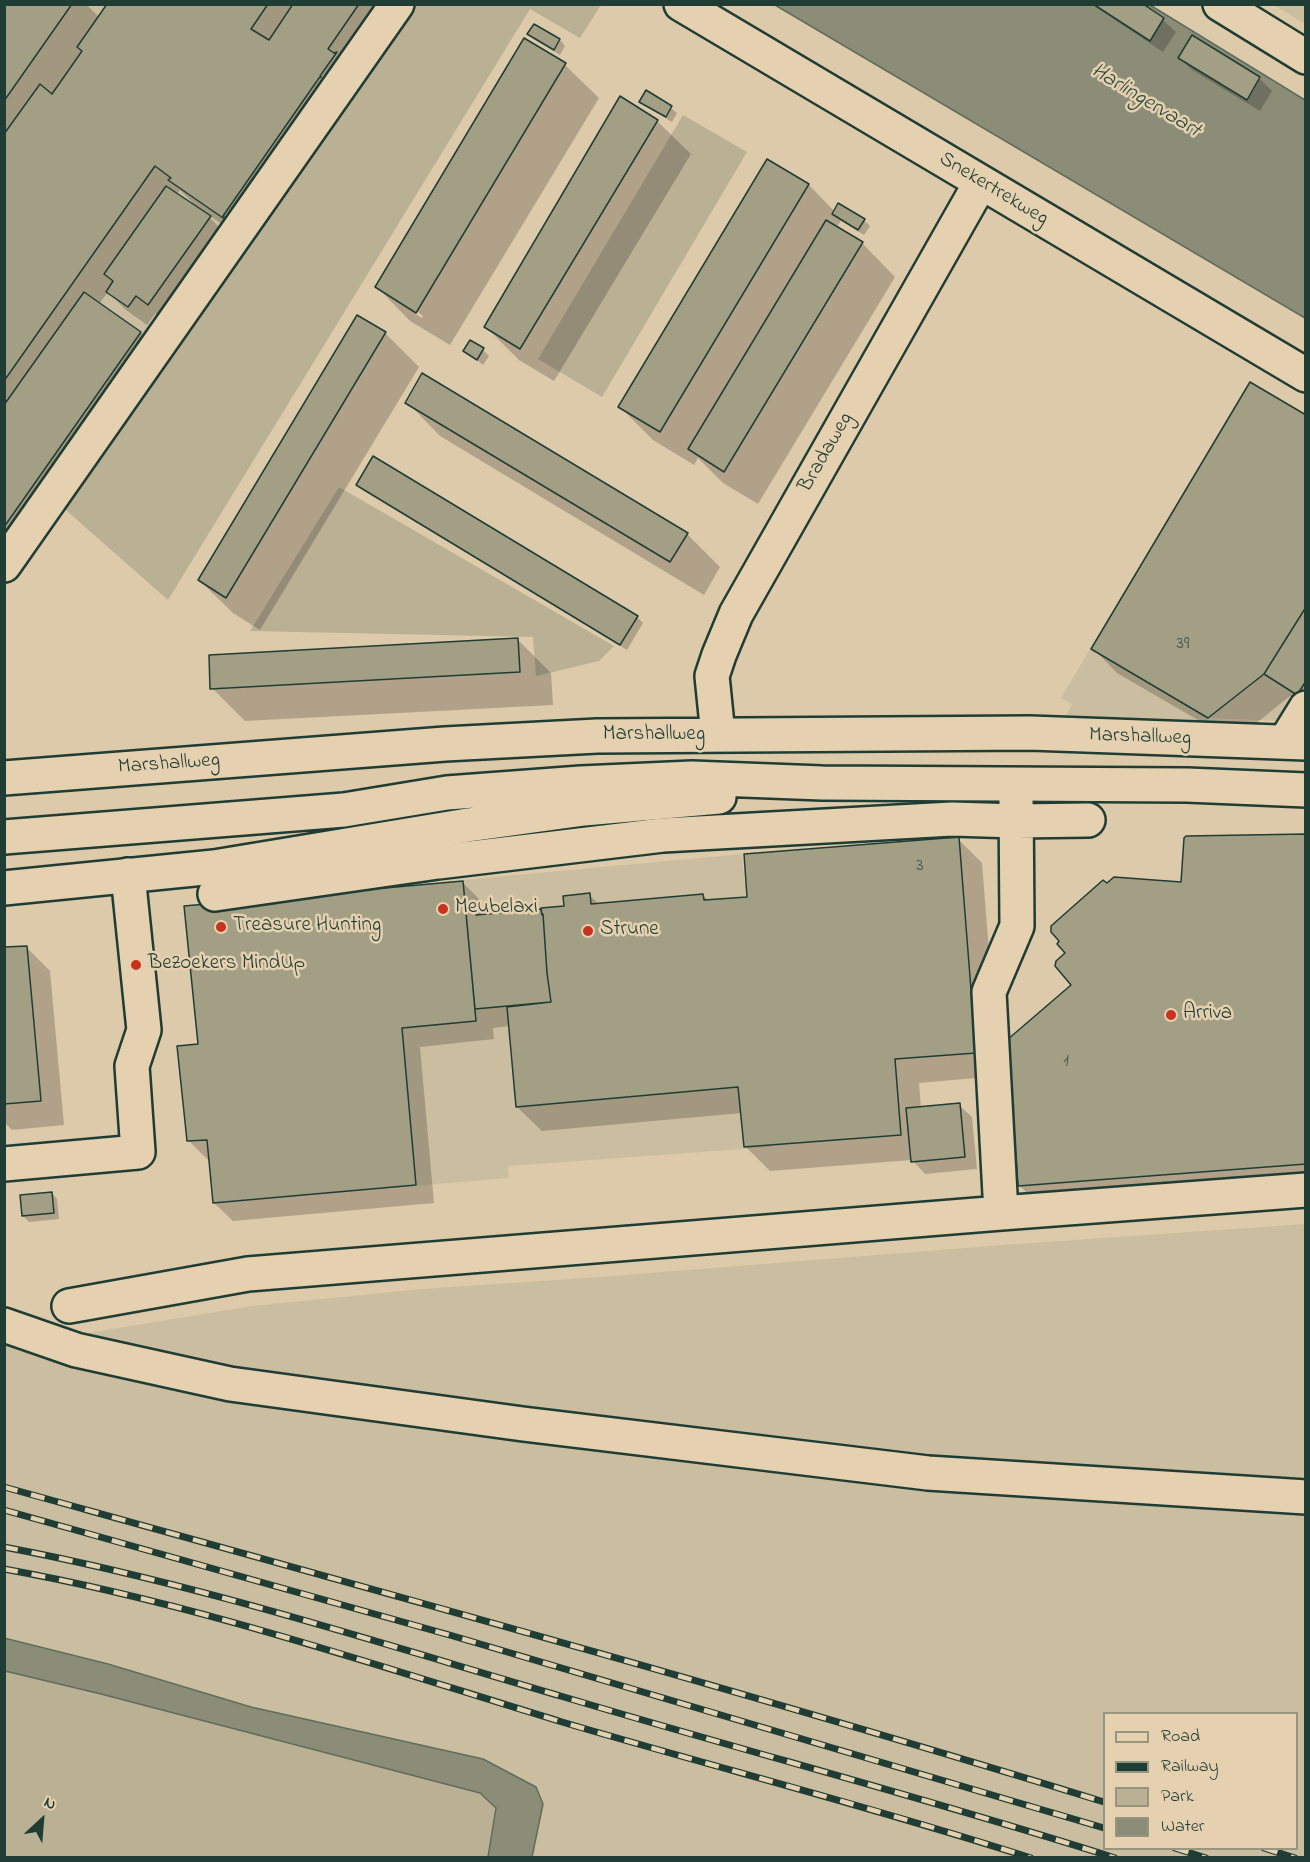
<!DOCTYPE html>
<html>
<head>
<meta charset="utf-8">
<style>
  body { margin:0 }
  #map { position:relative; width:1310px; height:1862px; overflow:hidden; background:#ddcaaa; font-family:"Indie Flower",sans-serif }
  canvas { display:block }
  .frame { position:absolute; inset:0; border:6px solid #1f3d34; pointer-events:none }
  .legend { position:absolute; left:1103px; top:1712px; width:195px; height:138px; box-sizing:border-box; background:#e5d0af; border:2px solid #96957e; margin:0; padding:8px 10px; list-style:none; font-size:18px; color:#1f3d34 }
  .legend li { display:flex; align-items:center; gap:12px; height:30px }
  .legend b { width:30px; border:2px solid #96957e }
  .north { position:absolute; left:12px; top:1790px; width:60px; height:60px; -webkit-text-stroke:4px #e5d0af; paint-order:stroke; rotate:26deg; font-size:16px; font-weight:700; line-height:24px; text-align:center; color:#1f3d34 }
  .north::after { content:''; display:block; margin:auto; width:21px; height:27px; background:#1f3d34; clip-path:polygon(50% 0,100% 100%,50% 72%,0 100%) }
</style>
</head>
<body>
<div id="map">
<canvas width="1310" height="1862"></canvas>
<div class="frame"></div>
<ul class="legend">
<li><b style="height:8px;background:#e5d0af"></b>Road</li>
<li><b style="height:8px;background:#1f3d34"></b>Railway</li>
<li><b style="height:16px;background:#bab094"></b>Park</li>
<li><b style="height:16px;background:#8b8d77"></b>Water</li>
</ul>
<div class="north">N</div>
</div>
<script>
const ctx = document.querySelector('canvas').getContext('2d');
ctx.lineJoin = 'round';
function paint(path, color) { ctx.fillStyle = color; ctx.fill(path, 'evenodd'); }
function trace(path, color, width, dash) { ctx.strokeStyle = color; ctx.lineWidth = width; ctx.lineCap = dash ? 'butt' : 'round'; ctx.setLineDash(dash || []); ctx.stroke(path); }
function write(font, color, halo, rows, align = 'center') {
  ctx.font = font + ' "Indie Flower",sans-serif'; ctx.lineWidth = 5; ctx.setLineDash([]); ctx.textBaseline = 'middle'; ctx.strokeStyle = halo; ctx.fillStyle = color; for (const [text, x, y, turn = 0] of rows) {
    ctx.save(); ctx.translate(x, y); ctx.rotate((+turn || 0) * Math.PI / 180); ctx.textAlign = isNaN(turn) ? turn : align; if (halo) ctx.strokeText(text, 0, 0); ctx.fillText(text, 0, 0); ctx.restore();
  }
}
paint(new Path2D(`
  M 4,5 L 382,5 L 4,545 Z
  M 1274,5 L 1305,5 L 1305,24 Z
  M 1249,381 L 1305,414 L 1305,722 L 1209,718 L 1204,726 L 1063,722 L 1072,704 L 1061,698 Z
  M 742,854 L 771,1147 L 508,1166 L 509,1178 L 213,1203 L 184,906 Z
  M 1305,1224 L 1305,1857 L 532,1857 L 543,1804 L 251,1707 L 108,1664 L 5,1638 L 4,1338 L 14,1342 L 23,1350 L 107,1339 L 88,1333 L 252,1306 L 423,1289 L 600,1277 L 1003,1245 ZM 1104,1714 L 1296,1714 L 1296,1848 L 1104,1848 Z`), '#cbbd9f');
paint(new Path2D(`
  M 412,4 L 601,5 L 580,38 L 530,9 L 168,600 L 59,504 Z
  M 683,115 L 747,152 L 602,397 L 538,359 Z
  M 339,487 L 614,646 L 599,661 L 536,676 L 533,637 L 250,631 Z
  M 5,1671 L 101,1694 L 480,1793 L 496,1808 L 488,1857 L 5,1858 Z`), '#bab094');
const water = new Path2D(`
  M 775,5 L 1150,5 L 1305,100 L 1305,318 Z
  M 4,1638 L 108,1664 L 251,1707 L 483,1759 L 536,1787 L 543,1804 L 532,1857 L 488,1857 L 496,1808 L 480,1793 L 101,1694 L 5,1671 Z`);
paint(water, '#8b8d77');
trace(water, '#606d5c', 1.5);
paint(new Path2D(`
  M 4,4 L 86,4 L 99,17 L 108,4 L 400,4 L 246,241 L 209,215 L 208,216 L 228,236 L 168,323 L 155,314 L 147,325 L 126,310 L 108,292 L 99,304 L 141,333 L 165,357 L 4,586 ZM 180,190 L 197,207 L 176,195 Z
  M 1091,4 L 1140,4 L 1163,20 L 1176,32 L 1163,52 Z
  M 534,26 L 560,40 L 565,46 L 560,55 L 535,40 L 529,34 Z
  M 1192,37 L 1260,79 L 1272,91 L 1260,111 L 1192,70 L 1180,58 Z
  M 525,40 L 565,65 L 599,98 L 450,345 L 410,321 L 377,287 ZM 414,309 L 423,316 L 422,318 L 414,313 Z
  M 641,101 L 671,108 L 677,113 L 672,122 L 647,107 Z
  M 657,121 L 691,154 L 554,381 L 519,360 L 486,327 Z
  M 768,161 L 809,185 L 835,212 L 864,220 L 870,226 L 864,235 L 841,221 L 836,228 L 862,243 L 895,277 L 758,504 L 723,483 L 698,458 L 694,465 L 653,440 L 620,407 Z
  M 358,317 L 385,333 L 419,367 L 260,630 L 233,613 L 199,580 Z
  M 483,350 L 489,356 L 483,365 L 465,351 Z
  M 407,402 L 687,534 L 720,567 L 704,595 L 440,436 Z
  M 1306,417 L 1306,706 L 1290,696 L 1234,741 L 1117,673 L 1093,648 Z
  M 374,458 L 637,617 L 643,623 L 627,650 L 364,491 L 358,485 Z
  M 518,640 L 551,673 L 553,705 L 245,721 L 212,688 Z
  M 1306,835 L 1306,1190 L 1044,1210 L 1019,1185 L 1073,985 L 1067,953 L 1106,885 L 1183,883 Z
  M 958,839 L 982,863 L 999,1076 L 919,1083 L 921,1108 L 959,1105 L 972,1117 L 977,1169 L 925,1174 L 912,1160 L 770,1171 L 746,1147 L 742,1113 L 542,1131 L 517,1107 L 510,1026 L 493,1028 L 494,1039 L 420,1047 L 434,1203 L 233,1221 L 214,1203 L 210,1159 L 207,1159 L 188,1140 L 199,1046 L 462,882 L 481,901 L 483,916 L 565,908 L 589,895 L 599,904 L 703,895 L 709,901 L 749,898 Z
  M 26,947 L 50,971 L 64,1125 L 12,1130 L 4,1122 L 4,949 Z
  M 52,1193 L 57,1199 L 59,1219 L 29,1222 L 23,1216 Z`), '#0003');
const building = new Path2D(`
  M 4,4 L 72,4 L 4,101 Z
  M 107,4 L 268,4 L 251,29 L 269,40 L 293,4 L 359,4 L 328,49 L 334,53 L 337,52 L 320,76 L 321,77 L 319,78 L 223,216 L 224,216 L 223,218 L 168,180 L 171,178 L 155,166 L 4,381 L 4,134 L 40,84 L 52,94 L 82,51 L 77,47 Z
  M 1093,4 L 1143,4 L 1164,18 L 1150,41 Z
  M 534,24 L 560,39 L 554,50 L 527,34 Z
  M 1192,35 L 1260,77 L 1247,100 L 1178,58 Z
  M 524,38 L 566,63 L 416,313 L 375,287 Z
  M 646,90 L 672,106 L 666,117 L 639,102 Z
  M 620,96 L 658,120 L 520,349 L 484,327 Z
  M 767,159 L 809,184 L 660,432 L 618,407 Z
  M 166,186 L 211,216 L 148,305 L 136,296 L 128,307 L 106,292 L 113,281 L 104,274 Z
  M 838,203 L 865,219 L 858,230 L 832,214 Z
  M 826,220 L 863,242 L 724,472 L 688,449 Z
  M 84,292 L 141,332 L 4,527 L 4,405 Z
  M 357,315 L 386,332 L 226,598 L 198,580 Z
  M 470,340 L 484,348 L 477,360 L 463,351 Z
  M 422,373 L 688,533 L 670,562 L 405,403 Z
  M 1250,382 L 1306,415 L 1306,607 L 1264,674 L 1208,718 L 1091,649 Z
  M 373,456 L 638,616 L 620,645 L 356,485 Z
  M 1306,607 L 1306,681 L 1297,695 L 1264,674 Z
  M 518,638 L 520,672 L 210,689 L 209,655 Z
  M 1306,834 L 1306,1164 L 1018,1186 L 1007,1040 L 1071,985 L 1055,966 L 1056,961 L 1065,953 L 1057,944 L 1059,941 L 1051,932 L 1051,926 L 1103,880 L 1107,883 L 1114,877 L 1181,882 L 1184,838 L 1186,836 Z
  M 959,837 L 976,1053 L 895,1059 L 901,1135 L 744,1147 L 738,1087 L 516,1107 L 507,1007 L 551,1002 L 547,973 L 543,914 L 542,915 L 541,908 L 564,906 L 563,896 L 590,893 L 591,904 L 703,894 L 704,900 L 747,897 L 744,854 Z
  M 463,881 L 476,1021 L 402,1028 L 416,1185 L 213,1203 L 207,1140 L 187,1141 L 177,1046 L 198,1044 L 184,906 Z
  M 541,909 L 542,915 L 543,914 L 547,973 L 551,1002 L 475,1009 L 466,913 L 475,912 L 476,915 Z
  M 27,946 L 41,1101 L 4,1104 L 4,947 Z
  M 960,1103 L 965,1157 L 911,1162 L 906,1108 Z
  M 52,1192 L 54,1213 L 22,1216 L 20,1195 Z`);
paint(building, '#a29f85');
trace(building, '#1f3d34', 1.5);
const minor = new Path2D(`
  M 681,4 L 1306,375
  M 1220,4 L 1306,57
  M 4,565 L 397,4
  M 718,735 L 712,676 L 719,655 L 736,614 L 981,182
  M 1285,742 L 1306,708
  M 4,778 L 445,744 L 597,736 L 1030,733 L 1306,743
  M 215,894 L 438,862 L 663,835 L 952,819 L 1017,821 L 1088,820
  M 4,1164 L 138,1152 L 132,1066 L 144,1030 L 128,875
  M 1001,1213 L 989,992 L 1017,926 L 1016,798
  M 69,1306 L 248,1274 L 1001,1213 L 1306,1190
  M 4,1325 L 76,1350 L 230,1384 L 523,1424 L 928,1473 L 1306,1497`);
const major = new Path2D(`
  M 4,837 L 344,810 L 447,793 L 581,783 L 692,778 L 822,783 L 1187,785 L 1306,790
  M 4,888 L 214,867 L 468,825 L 584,809 L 719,797`);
trace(minor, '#1f3d34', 38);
trace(major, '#1f3d34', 38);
trace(minor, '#e5d0af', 33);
trace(major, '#e5d0af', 33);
const rail = new Path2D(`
  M 4,1487 C 372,1589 740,1690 1104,1802
  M 4,1510 L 453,1636 L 1104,1828
  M 4,1547 C 195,1583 379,1643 564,1697 C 748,1752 933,1800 1115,1858
  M 4,1569 C 194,1603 378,1666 562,1722 C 718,1768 876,1808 1031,1858
  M 1175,1848 L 1206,1858
  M 1264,1848 L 1295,1858`);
trace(rail, '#1f3d34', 7);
trace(rail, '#e5d0af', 4.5, [14]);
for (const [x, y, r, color] of [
  [443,909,6,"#c8321e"],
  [221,927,6,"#c8321e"],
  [588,931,6,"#c8321e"],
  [136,965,6,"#c8321e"],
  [1171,1015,6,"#c8321e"]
]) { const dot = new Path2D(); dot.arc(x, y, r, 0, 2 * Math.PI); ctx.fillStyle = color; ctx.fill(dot); trace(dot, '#e5d0af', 2); }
write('18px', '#405648', null, [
  ["39",1183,645],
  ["3",920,867],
  ["1",1066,1062]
]);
write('21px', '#1f3d34', '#e5d0af', [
  ["Snekertrekweg",993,190,31],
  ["Bradaweg",827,453,-60],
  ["Marshallweg",654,736],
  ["Marshallweg",1140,738,2],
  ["Marshallweg",169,765,-4]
]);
write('21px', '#1f3d34', '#e5d0af', [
  ["Meubelaxi",455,909],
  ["Treasure Hunting",233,927],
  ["Strune",600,931],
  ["Bezoekers MindUp",148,965],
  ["Arriva",1183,1015]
], 'left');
write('italic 22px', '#2f493e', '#e5d0af', [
  ["Harlingervaart",1145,102,31]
]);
</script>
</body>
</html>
